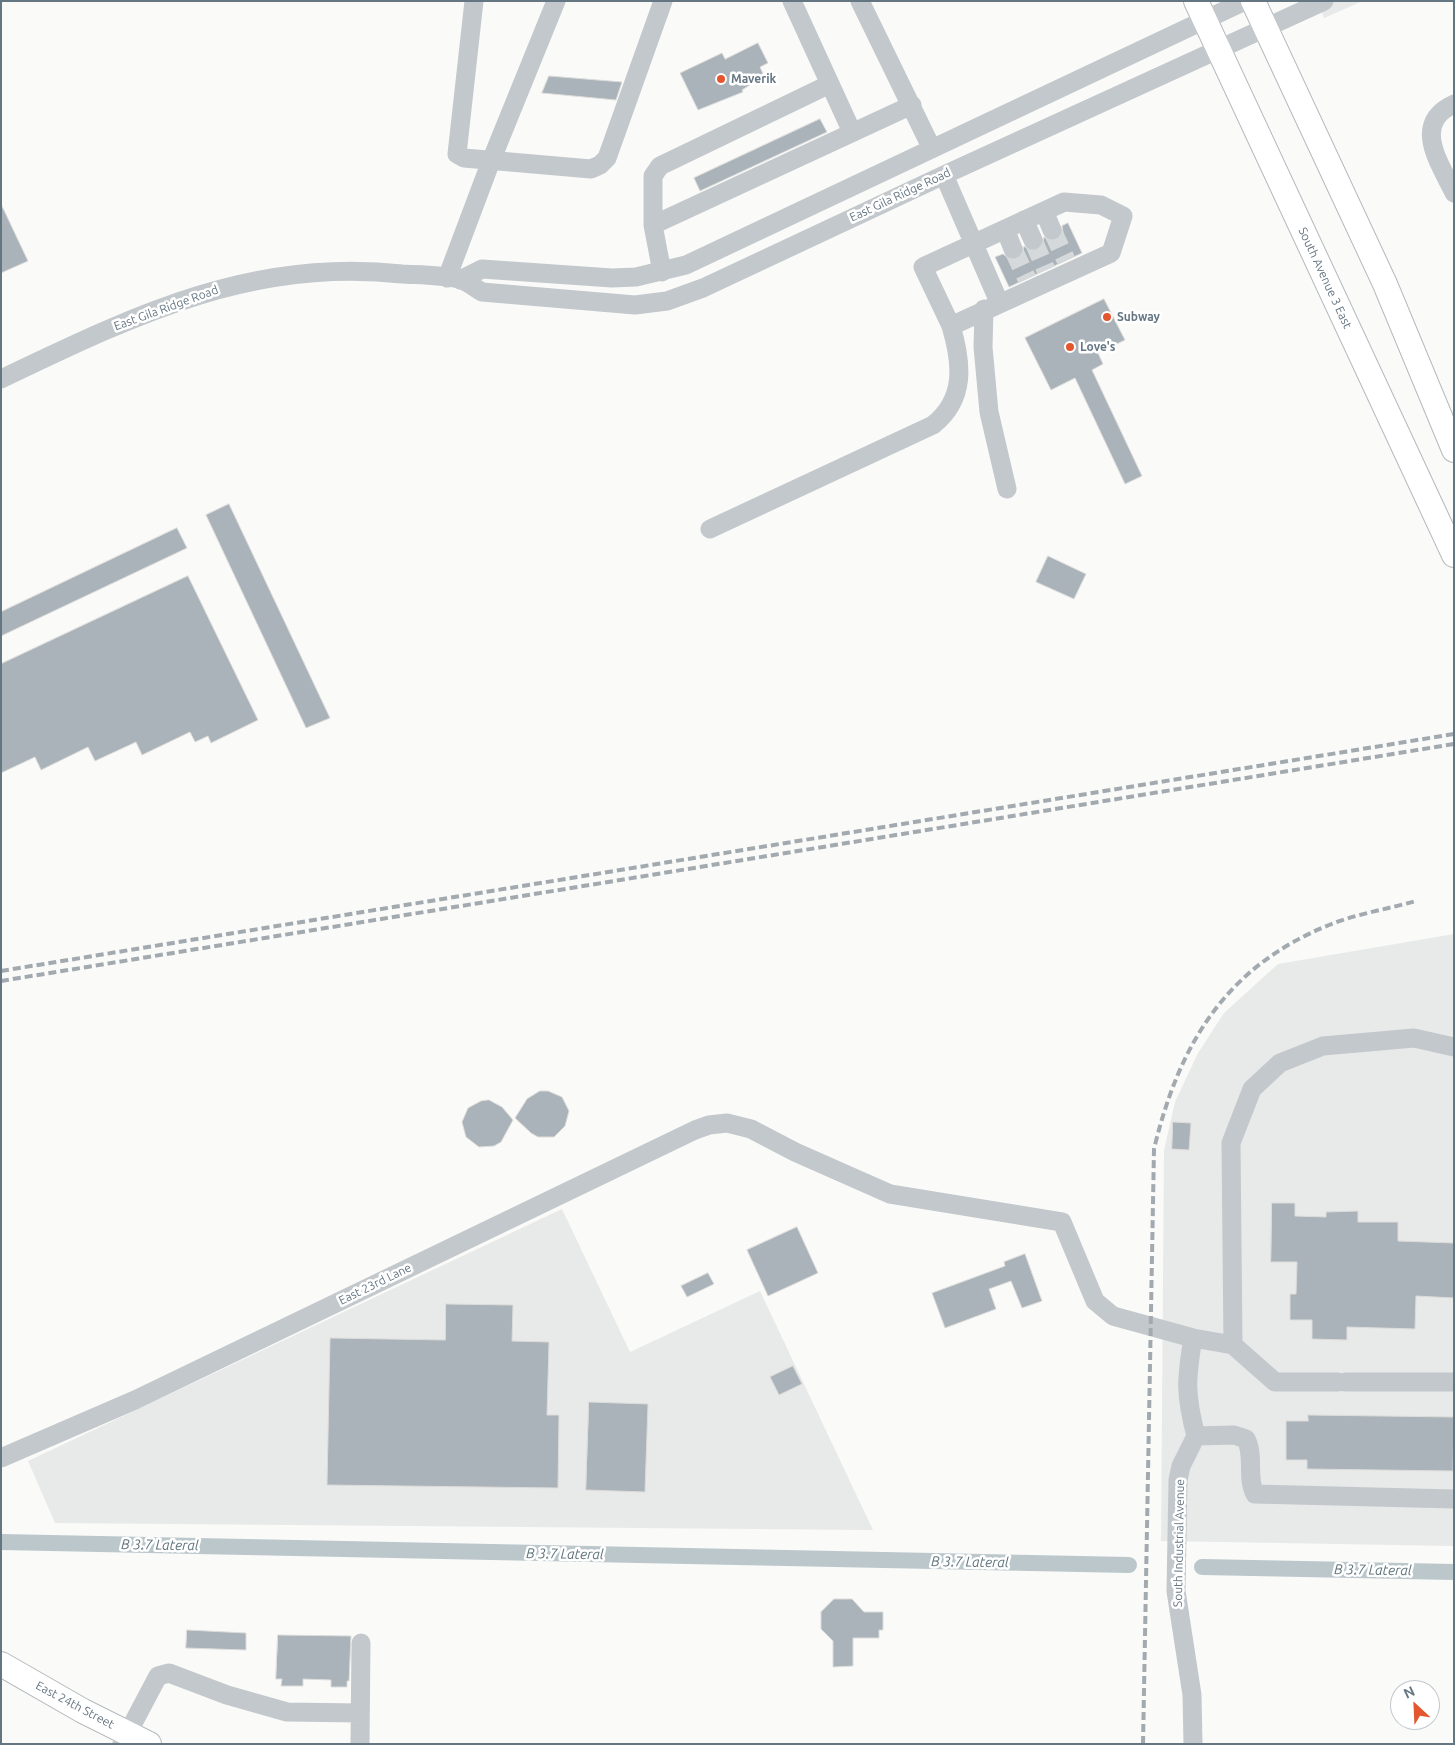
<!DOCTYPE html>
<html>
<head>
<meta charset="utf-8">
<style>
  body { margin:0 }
  #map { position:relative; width:1455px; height:1745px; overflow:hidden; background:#fafaf8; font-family:Ubuntu,sans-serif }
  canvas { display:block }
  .frame { position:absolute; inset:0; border:2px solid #657683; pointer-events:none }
  .north { position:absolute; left:1390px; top:1680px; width:50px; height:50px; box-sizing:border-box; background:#fff; border:1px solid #c1c8cd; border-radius:50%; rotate:335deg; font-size:14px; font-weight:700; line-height:20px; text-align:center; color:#657683 }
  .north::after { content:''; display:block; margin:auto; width:18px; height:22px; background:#e4572e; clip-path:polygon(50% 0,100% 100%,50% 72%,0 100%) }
</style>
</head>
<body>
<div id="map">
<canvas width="1455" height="1745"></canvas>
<div class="frame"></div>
<div class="north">N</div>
</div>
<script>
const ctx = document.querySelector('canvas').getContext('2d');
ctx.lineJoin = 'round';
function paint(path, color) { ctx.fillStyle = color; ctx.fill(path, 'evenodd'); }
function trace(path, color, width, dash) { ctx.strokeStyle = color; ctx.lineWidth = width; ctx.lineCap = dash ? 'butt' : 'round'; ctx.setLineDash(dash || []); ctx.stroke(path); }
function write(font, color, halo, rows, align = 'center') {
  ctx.font = font + ' Ubuntu,sans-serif'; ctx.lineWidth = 5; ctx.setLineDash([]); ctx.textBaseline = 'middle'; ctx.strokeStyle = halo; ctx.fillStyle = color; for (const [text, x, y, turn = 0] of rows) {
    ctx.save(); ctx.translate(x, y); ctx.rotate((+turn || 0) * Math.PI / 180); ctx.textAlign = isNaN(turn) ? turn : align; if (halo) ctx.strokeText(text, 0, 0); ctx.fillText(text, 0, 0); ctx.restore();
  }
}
paint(new Path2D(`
  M 1317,1 L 1363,1 L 1324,18 Z
  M 1454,934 L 1454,1546 L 1161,1541 L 1164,1150 L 1175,1102 L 1198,1053 L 1224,1013 L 1278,964 Z
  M 562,1209 L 630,1352 L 760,1291 L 873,1530 L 55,1523 L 28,1461 Z`), '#e8e9e9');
trace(new Path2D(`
  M 1,1542 L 1129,1565
  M 1202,1567 L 1454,1572`), '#bbc7cb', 16);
const building = new Path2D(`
  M 758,43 L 768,63 L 760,67 L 764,76 L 742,90 L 743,92 L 698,110 L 680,73 L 722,53 L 725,59 Z
  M 549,76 L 622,82 L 616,100 L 542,93 Z
  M 820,119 L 827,132 L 700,191 L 694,178 Z
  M 1,204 L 28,261 L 1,273 Z
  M 1068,223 L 1082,253 L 1009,287 L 995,257 L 1003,254 L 1011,260 L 1018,259 L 1022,256 L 1024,246 L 1031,251 L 1038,250 L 1042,246 L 1044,237 L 1050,241 L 1057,240 L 1063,232 L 1062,226 Z
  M 1104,299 L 1125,340 L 1098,353 L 1103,364 L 1092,370 L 1142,476 L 1125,484 L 1075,378 L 1051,390 L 1025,338 Z
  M 229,504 L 330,718 L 306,728 L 206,515 Z
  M 177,528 L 187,548 L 1,636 L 1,612 Z
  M 1048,556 L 1086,574 L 1074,599 L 1036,582 Z
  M 188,576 L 258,720 L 211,743 L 208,736 L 195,742 L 190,732 L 142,755 L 136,742 L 95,761 L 88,747 L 41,770 L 35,757 L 1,773 L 1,664 Z
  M 540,1091 L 548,1091 L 562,1097 L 569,1111 L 565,1126 L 554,1137 L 538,1137 L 531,1133 L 515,1118 L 527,1099 Z
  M 489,1100 L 502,1107 L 513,1120 L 501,1142 L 494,1146 L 479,1147 L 466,1137 L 462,1122 L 468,1108 L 481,1101 Z
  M 1173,1122 L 1191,1123 L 1189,1150 L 1172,1149 Z
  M 1272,1203 L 1295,1203 L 1295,1216 L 1326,1217 L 1326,1212 L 1358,1211 L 1358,1222 L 1398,1222 L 1398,1241 L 1454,1243 L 1454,1298 L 1416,1296 L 1415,1329 L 1347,1327 L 1347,1340 L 1312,1339 L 1312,1320 L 1290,1320 L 1290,1294 L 1296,1294 L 1297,1262 L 1271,1262 Z
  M 797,1227 L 818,1273 L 768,1296 L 747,1250 Z
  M 1025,1254 L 1042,1301 L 1022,1308 L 1011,1281 L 989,1289 L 996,1309 L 945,1328 L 932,1293 L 1005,1266 L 1004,1262 Z
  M 708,1273 L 714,1284 L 687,1297 L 681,1286 Z
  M 446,1304 L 513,1305 L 512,1341 L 549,1342 L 547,1415 L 559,1415 L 558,1488 L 327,1485 L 330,1338 L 445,1340 Z
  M 793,1366 L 802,1384 L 779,1395 L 770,1377 Z
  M 589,1402 L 648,1404 L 645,1492 L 586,1490 Z
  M 1308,1415 L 1454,1417 L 1453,1471 L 1307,1469 L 1307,1460 L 1286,1460 L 1286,1421 L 1308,1421 Z
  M 834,1599 L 852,1599 L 864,1612 L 883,1612 L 883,1630 L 879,1630 L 879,1638 L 853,1638 L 853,1666 L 833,1667 L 833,1641 L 821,1629 L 821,1612 Z
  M 187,1630 L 246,1633 L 246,1650 L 186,1648 Z
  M 278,1635 L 351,1636 L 349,1681 L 347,1681 L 347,1687 L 331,1687 L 331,1680 L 303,1679 L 303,1686 L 281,1686 L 282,1679 L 276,1679 Z`);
paint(building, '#aab3b9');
trace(building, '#dcdcda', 1);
trace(new Path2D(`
  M 1052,230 L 1066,260
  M 1033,240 L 1046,270
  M 1013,249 L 1027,279`), '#d5d9db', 19, [19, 9]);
const major = new Path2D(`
  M 1196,1 L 1454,555
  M 1253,1 L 1385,284 L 1454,450
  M 1,1664 L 83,1711 L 149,1744`);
trace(major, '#b5babe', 26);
trace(new Path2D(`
  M 474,1 L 457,154 L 464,158 L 591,169 L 600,165 L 607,158 L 663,1
  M 792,1 L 852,132
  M 860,1 L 932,149
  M 1454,104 C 1411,124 1440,163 1454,193
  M 944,175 L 999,302
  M 1064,202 L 1101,205 L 1123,216 L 1111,253 L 951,326 L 923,267 Z
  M 1044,211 L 1052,230
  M 1024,220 L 1033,240
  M 653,225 L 653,176 L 660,166 L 830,84
  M 1005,229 L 1013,249
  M 662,272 L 653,225 L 912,105
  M 447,278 L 491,161 L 556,1
  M 460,280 L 482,269 L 612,278 L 636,277 L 686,265 L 1245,1
  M 984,309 L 983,347 L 989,412 L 1007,489
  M 1,379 C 133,316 252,257 402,274 C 420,275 441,275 459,279 C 467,281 475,288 482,292 L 635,305 L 667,301 L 703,288 L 944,175 L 1324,1
  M 710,529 L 933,425 C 966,399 962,363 951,326
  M 1193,1338 L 1233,1345 L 1275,1382 L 1338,1382
  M 1233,1345 L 1231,1143 L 1252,1089 L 1280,1063 L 1323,1046 L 1414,1038 L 1454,1047
  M 1345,1382 L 1454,1382
  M 1196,1436 L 1234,1435 L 1246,1439 C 1255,1456 1246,1477 1255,1494 L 1454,1499
  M 1,1458 L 135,1400 L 695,1130 L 709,1125 L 727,1123 L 751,1129 L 795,1152 L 890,1194 L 1062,1222 L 1095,1301 L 1113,1316 L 1193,1338 C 1186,1380 1185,1394 1196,1436
  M 122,1744 L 158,1676 L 169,1673 L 227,1695 L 287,1712 L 360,1713
  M 360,1744 L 361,1643
  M 1193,1744 L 1192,1695 L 1176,1591 L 1178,1480 L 1181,1466 L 1196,1436`), '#c3c8cc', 19);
trace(major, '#fff', 24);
trace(new Path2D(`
  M 1,971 L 1454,734
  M 1,981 L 1454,744
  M 1143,1744 L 1154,1149 C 1179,1045 1225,967 1329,925 C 1356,914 1388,909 1416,901`), '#a2aab0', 4, [8, 4]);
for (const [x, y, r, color] of [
  [721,79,5,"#e4572e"],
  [1107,317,5,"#e4572e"],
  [1070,347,5,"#e4572e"]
]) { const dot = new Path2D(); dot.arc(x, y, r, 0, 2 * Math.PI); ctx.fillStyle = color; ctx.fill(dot); trace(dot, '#fff', 2); }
write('bold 12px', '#657683', '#fff', [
  ["Maverik",731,79],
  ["Subway",1117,317],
  ["Love's",1080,347]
], 'left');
write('12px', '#657683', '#fff', [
  ["East Gila Ridge Road",900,195,-25],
  ["South Avenue 3 East",1325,278,65],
  ["East Gila Ridge Road",166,308,-20],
  ["East 23rd Lane",375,1284,-26],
  ["South Industrial Avenue",1179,1543,-89],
  ["East 24th Street",75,1705,28]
]);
write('italic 14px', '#60757c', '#fff', [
  ["B 3.7 Lateral",160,1545,1],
  ["B 3.7 Lateral",565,1554,1],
  ["B 3.7 Lateral",970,1562,1],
  ["B 3.7 Lateral",1373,1570,1]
]);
</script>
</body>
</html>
